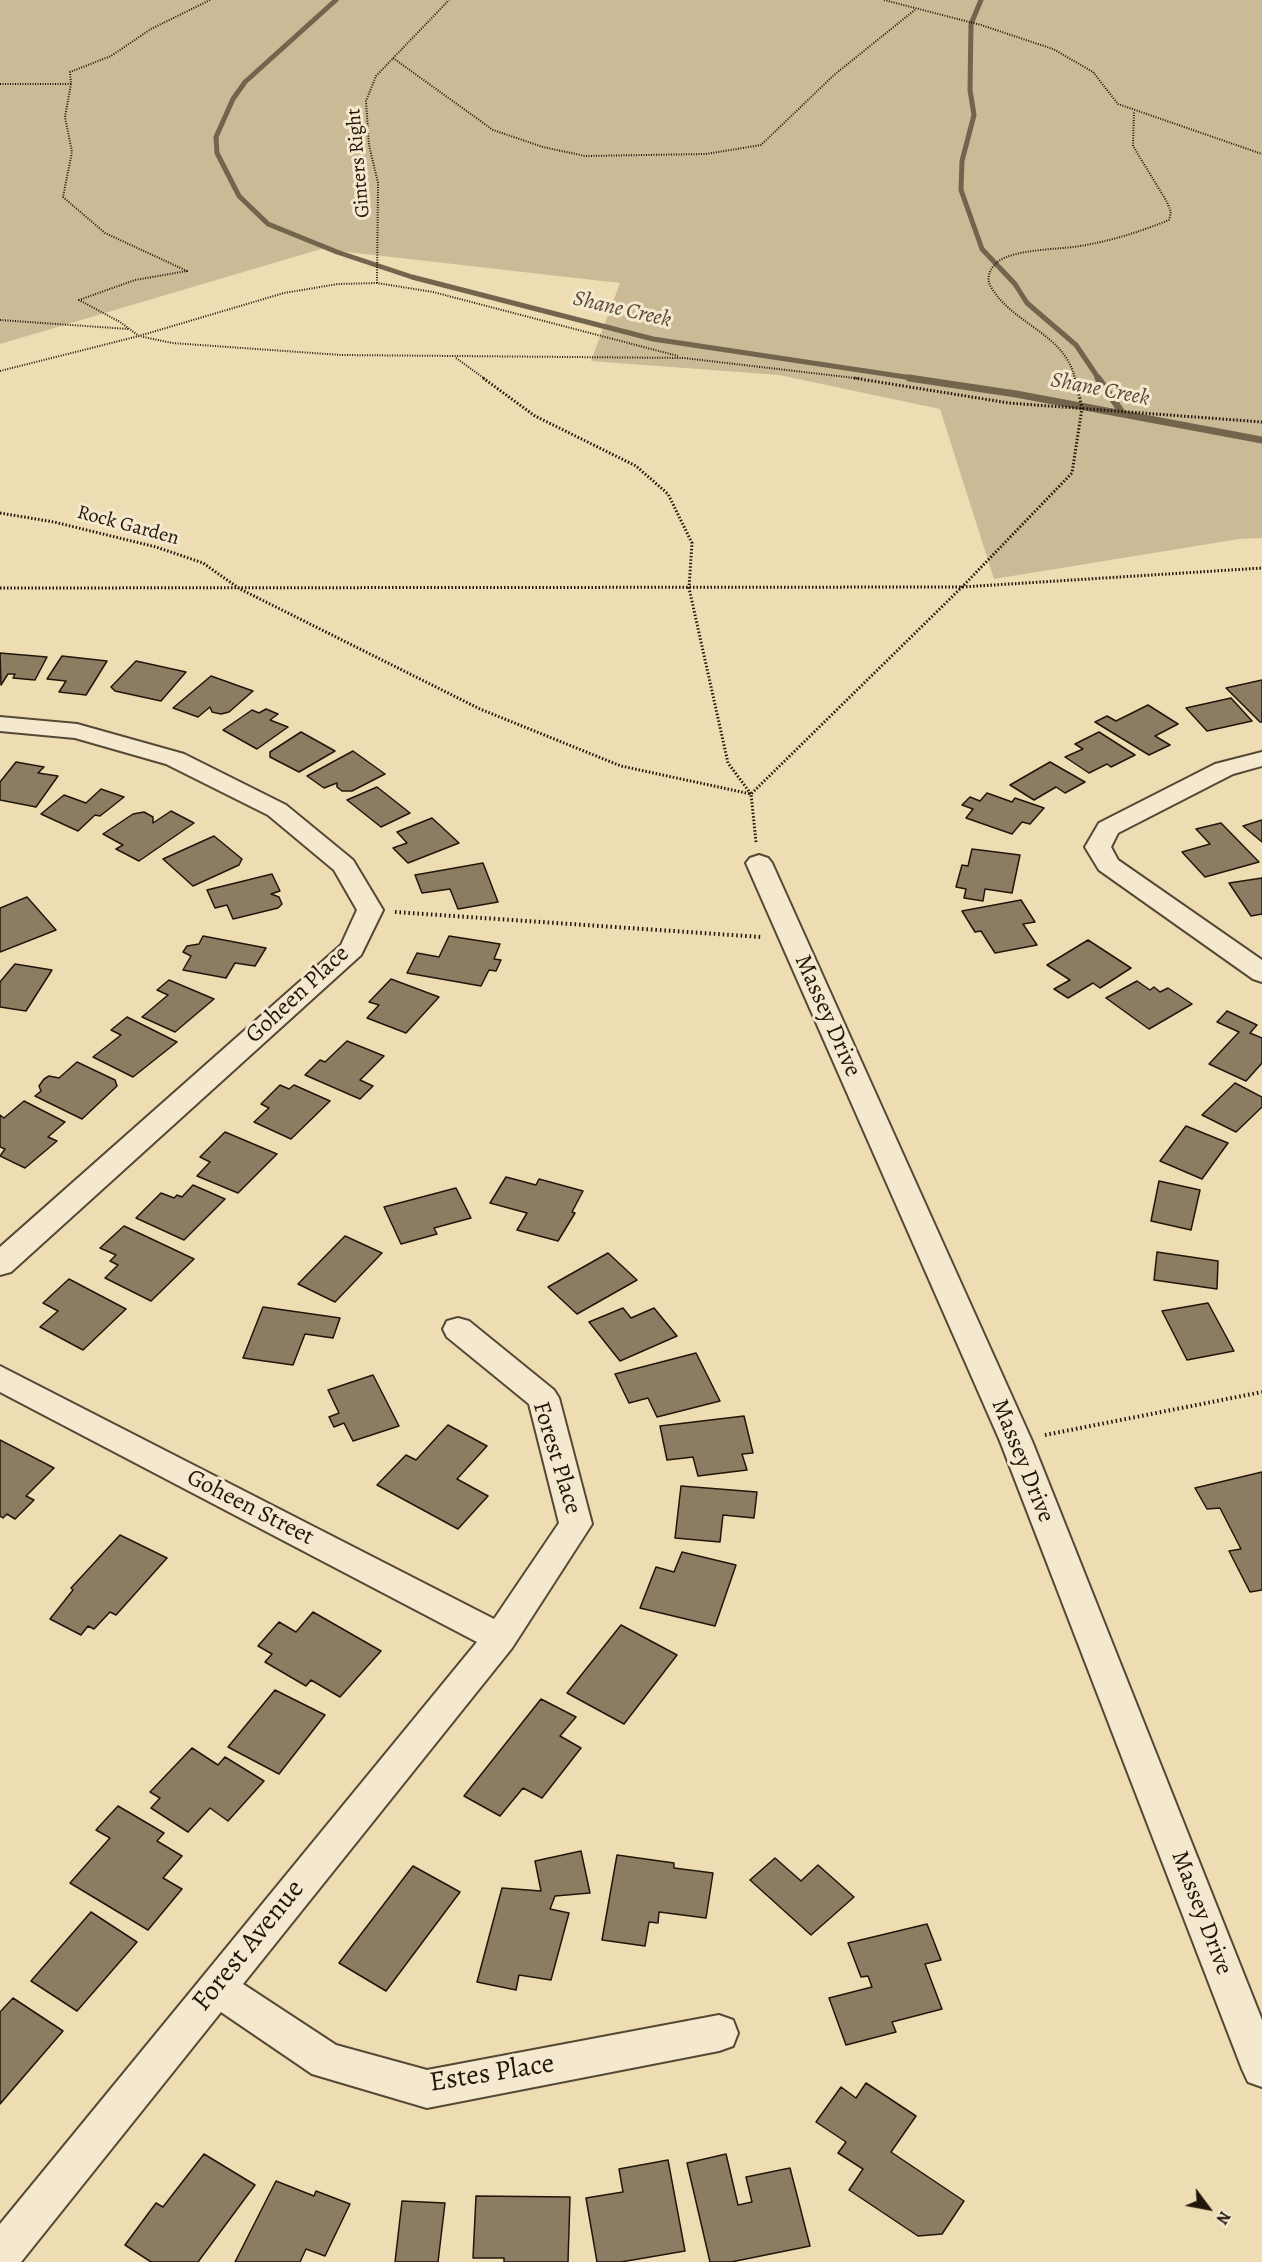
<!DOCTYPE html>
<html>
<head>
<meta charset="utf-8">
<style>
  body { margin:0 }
  #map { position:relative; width:1262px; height:2262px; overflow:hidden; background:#eedcb3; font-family:Alegreya,serif }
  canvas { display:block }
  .north { position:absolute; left:1178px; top:2178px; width:60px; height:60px; -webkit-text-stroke:4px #f4e8ce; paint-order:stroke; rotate:122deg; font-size:16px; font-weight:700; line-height:24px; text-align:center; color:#22160a }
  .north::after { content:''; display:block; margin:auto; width:21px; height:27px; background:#22160a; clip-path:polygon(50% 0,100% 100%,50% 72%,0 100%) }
</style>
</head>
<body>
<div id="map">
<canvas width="1262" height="2262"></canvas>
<div class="north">N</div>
</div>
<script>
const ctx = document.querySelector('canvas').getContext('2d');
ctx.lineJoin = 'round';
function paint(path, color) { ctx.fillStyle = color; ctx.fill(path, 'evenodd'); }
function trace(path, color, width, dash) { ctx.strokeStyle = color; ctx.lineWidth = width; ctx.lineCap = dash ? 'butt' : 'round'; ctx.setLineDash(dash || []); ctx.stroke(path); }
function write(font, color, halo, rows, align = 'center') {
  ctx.font = font + ' Alegreya,serif'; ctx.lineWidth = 6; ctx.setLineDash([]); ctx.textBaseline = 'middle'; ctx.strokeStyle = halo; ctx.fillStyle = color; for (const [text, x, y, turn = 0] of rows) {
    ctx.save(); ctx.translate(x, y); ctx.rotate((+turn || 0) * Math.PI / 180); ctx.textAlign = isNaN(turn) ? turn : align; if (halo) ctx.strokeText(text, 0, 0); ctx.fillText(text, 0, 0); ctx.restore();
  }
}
paint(new Path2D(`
  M 0,0 L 1262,0 L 1262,538 L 1239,539 L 994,579 L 940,409 L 779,375 L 591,361 L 620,283 L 321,249 L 0,344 Z`), '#cbba96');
trace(new Path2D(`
  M 336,0 L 245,82 L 233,99 L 216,137 L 217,153 L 239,196 L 268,224 L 337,252 L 412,277 L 653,339 L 919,379
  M 981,0 L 971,24 L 970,90 L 974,115 L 962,161 L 961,190 L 982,249 L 1015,284 L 1027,303 L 1076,345 L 1099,379`), '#73654d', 5);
trace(new Path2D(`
  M 909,378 L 1016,394 L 1262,440
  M 1098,378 L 1121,411`), '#73654d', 7);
const building = new Path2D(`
  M 0,653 L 47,657 L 35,680 L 13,678 L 15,674 L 8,674 L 1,685 Z
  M 62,656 L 107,661 L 86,695 L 59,692 L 66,681 L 47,679 Z
  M 136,661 L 186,672 L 161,701 L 115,691 L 111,687 Z
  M 211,676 L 253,691 L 229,712 L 221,714 L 212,712 L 210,707 L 198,717 L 173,708 Z
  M 1262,680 L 1262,722 L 1260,722 L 1226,688 Z
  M 1231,698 L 1252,721 L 1207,731 L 1186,708 Z
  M 1148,705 L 1178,724 L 1155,736 L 1170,745 L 1149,755 L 1095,722 L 1107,716 L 1116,721 Z
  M 266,709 L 278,714 L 270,720 L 288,727 L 257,749 L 223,730 L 252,710 L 259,713 Z
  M 301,732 L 335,751 L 299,772 L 270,757 L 270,752 Z
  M 1099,732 L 1135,755 L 1111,767 L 1107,764 L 1089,773 L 1065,757 L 1083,749 L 1075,744 Z
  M 353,751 L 385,774 L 352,791 L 342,791 L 337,787 L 337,783 L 324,788 L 307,776 Z
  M 16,762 L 44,767 L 38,773 L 58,776 L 36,807 L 0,800 L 0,782 Z
  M 1050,762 L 1085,782 L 1065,793 L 1056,787 L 1034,800 L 1010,785 Z
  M 377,787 L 410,813 L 381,827 L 347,800 Z
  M 101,789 L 124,797 L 100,816 L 95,815 L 78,831 L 41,814 L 64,795 L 86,803 Z
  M 987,793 L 1012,802 L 1015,798 L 1044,808 L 1030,824 L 1022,822 L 1012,834 L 966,818 L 973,809 L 962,805 L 970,797 L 980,801 Z
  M 171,811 L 194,823 L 139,861 L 116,849 L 123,845 L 103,834 L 133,814 L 144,812 L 153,817 L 153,823 Z
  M 432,818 L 459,843 L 408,863 L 393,848 L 407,843 L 397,832 Z
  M 1262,820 L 1262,842 L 1243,826 Z
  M 1221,823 L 1259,862 L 1205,877 L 1182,852 L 1210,844 L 1196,829 Z
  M 214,836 L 242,859 L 239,865 L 193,886 L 163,859 Z
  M 972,849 L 1020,855 L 1012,893 L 985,889 L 983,901 L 964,898 L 966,889 L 956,887 L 962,865 L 968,866 Z
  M 483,863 L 498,902 L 458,909 L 450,889 L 422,893 L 415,875 Z
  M 272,874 L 280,891 L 271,894 L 279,897 L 282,904 L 278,908 L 233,919 L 227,905 L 215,908 L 207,890 Z
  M 1262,878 L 1262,914 L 1251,916 L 1229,883 Z
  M 27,897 L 56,930 L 0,952 L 0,908 Z
  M 1021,900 L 1035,922 L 1023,924 L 1037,945 L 995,953 L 981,931 L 975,932 L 962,911 Z
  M 203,936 L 266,948 L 255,966 L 235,963 L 226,978 L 183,970 L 191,956 L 183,952 L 187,946 L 199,944 Z
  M 449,936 L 500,944 L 494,959 L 501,960 L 496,971 L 489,970 L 481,986 L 407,973 L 417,953 L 439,957 Z
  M 1088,940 L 1131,968 L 1100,988 L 1093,983 L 1068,998 L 1054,989 L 1070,980 L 1047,965 Z
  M 15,964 L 52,970 L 26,1011 L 0,1007 L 0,982 Z
  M 391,979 L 439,997 L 406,1033 L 367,1018 L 379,1005 L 369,1002 Z
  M 169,980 L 214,999 L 175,1032 L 142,1017 L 168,995 L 157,990 Z
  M 1137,981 L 1150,990 L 1154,987 L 1160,992 L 1168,988 L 1192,1004 L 1149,1029 L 1106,998 Z
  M 1227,1011 L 1257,1025 L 1250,1033 L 1262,1038 L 1262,1063 L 1246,1081 L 1209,1064 L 1239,1032 L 1217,1022 Z
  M 127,1017 L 177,1042 L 133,1077 L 93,1057 L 121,1035 L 111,1030 Z
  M 347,1041 L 384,1056 L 360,1080 L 373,1086 L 360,1099 L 305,1075 L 320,1060 L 325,1062 Z
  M 77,1062 L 115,1080 L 117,1086 L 82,1119 L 35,1096 L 41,1091 L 39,1086 L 44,1079 L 49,1076 L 59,1078 Z
  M 1235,1083 L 1262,1097 L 1262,1107 L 1236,1132 L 1202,1115 Z
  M 280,1085 L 289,1089 L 294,1085 L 330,1101 L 291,1139 L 254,1122 L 269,1108 L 261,1104 Z
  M 24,1101 L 65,1122 L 48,1137 L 57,1141 L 25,1168 L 0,1156 L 5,1149 L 0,1147 L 0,1115 L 4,1118 Z
  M 1186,1126 L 1228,1143 L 1202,1179 L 1160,1161 Z
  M 225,1132 L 277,1154 L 238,1193 L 197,1176 L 210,1162 L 200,1157 Z
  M 506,1177 L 536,1185 L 539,1179 L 583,1191 L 572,1212 L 575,1213 L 558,1241 L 517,1230 L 527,1213 L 490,1203 Z
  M 1159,1181 L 1200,1190 L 1191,1230 L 1151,1221 Z
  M 193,1185 L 225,1199 L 184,1240 L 136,1218 L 161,1193 L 174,1198 L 177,1195 L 182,1197 Z
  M 456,1188 L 471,1218 L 434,1228 L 437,1234 L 401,1244 L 384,1207 Z
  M 124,1226 L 194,1259 L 151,1301 L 105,1278 L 118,1265 L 110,1261 L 116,1255 L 100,1248 Z
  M 345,1236 L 382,1253 L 335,1302 L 298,1284 Z
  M 1157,1252 L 1218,1261 L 1217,1289 L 1154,1280 Z
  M 608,1253 L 637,1280 L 577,1314 L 548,1287 Z
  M 69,1279 L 126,1309 L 83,1350 L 40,1327 L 58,1311 L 43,1303 Z
  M 1208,1303 L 1234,1351 L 1187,1360 L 1162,1311 Z
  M 263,1307 L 340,1318 L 333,1338 L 305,1334 L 293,1365 L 243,1358 Z
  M 623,1308 L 631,1318 L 654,1308 L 677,1336 L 620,1361 L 589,1322 Z
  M 696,1353 L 720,1401 L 657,1417 L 648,1398 L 629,1403 L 615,1374 Z
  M 373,1375 L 399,1426 L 353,1441 L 344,1423 L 334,1427 L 329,1417 L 339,1413 L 328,1390 Z
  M 744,1416 L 753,1453 L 742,1454 L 747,1470 L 698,1476 L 693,1457 L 667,1460 L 660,1426 Z
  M 448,1425 L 487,1446 L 457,1479 L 488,1496 L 458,1529 L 377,1485 L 406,1455 L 416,1460 Z
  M 0,1440 L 54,1468 L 26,1496 L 34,1500 L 15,1519 L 7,1514 L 3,1518 L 0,1516 Z
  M 1262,1472 L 1262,1590 L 1250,1592 L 1229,1551 L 1241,1549 L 1220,1508 L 1207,1509 L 1195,1488 Z
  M 681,1486 L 757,1492 L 754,1518 L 723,1515 L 720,1542 L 675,1538 Z
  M 120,1535 L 167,1558 L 116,1615 L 110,1612 L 94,1629 L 88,1626 L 81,1635 L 50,1619 L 73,1590 L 71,1588 Z
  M 682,1552 L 736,1565 L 715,1626 L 640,1608 L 656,1567 L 674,1572 Z
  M 313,1612 L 381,1651 L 340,1697 L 311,1680 L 306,1686 L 265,1662 L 272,1654 L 258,1646 L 279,1622 L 296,1632 Z
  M 621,1625 L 677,1655 L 624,1724 L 567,1693 Z
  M 275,1690 L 325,1715 L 279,1774 L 228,1747 Z
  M 541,1699 L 576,1717 L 560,1736 L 581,1748 L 542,1798 L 523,1788 L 500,1816 L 464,1796 Z
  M 192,1748 L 218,1765 L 225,1757 L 264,1781 L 228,1821 L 210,1808 L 188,1832 L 151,1808 L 160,1798 L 150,1792 Z
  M 118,1806 L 164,1833 L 157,1841 L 182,1856 L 163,1878 L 182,1889 L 148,1930 L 70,1883 L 110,1838 L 96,1830 Z
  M 581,1851 L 590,1893 L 555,1896 L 550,1909 L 569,1913 L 551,1980 L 519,1975 L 516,1990 L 477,1982 L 502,1888 L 541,1891 L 535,1861 Z
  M 617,1855 L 674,1863 L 674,1868 L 713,1873 L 706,1918 L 659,1912 L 658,1923 L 649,1922 L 645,1946 L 602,1940 Z
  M 775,1858 L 801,1881 L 818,1865 L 854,1897 L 811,1935 L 750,1880 Z
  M 413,1866 L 460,1892 L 386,1991 L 339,1963 Z
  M 91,1912 L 137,1942 L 77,2011 L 31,1981 Z
  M 927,1924 L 941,1960 L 925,1964 L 942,2009 L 892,2022 L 896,2032 L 846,2045 L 829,1998 L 872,1987 L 868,1976 L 861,1977 L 848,1943 Z
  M 13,1998 L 63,2031 L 0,2104 L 0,2012 Z
  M 866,2083 L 916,2116 L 891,2152 L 964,2201 L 942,2234 L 918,2236 L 849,2190 L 863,2169 L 838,2153 L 846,2142 L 816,2122 L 841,2087 L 856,2098 Z
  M 204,2154 L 255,2185 L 198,2262 L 151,2262 L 125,2245 L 156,2203 L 163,2207 Z
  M 726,2154 L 738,2205 L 752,2202 L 746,2177 L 790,2168 L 810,2246 L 731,2262 L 710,2262 L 687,2163 Z
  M 668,2160 L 685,2251 L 621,2262 L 597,2262 L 586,2198 L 623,2192 L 619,2169 Z
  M 276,2181 L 314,2196 L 316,2191 L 350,2204 L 325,2256 L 306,2249 L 300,2262 L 235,2262 Z
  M 476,2196 L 570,2197 L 568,2262 L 504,2262 L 504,2258 L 473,2258 Z
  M 402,2201 L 445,2203 L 438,2262 L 395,2262 Z`);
paint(building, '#8c7d62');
trace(building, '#22160a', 1.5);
const minor = new Path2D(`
  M 0,717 L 77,724 L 184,754 L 286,805 L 353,860 L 383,910 L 361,955 L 11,1272 L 0,1275 L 0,1247 L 341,945 L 357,910 L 334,870 L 268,815 L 166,764 L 75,738 L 0,731 Z
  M 1262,752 L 1262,766 L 1233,774 L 1118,833 L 1111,847 L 1118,860 L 1262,960 L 1262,982 L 1253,979 L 1099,870 L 1085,847 L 1099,823 L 1215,764 Z
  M 759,855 L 768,858 L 772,863 L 1032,1441 L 1262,2020 L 1262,2087 L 1248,2082 L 1242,2069 L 1000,1441 L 746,863 L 750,858 Z
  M 458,1318 L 469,1321 L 554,1390 L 559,1398 L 592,1524 L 512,1648 L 243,1984 L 336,2045 L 427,2070 L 719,2015 L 733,2020 L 738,2033 L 733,2046 L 719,2051 L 427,2108 L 312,2074 L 221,2012 L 21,2262 L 0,2262 L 0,2224 L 477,1642 L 0,1392 L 0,1366 L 494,1619 L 559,1523 L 529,1404 L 447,1337 L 443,1329 L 447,1321 Z`);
trace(minor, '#554834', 4);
trace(new Path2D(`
  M 210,0 L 151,29 L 111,56 L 70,72 L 71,84 L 65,117 L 72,152 L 63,197 L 105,233 L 187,271 L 135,280 L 79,300 L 120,322 L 139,336 L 172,343 L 341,355 L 684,358 L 863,379
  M 884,0 L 981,25 L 1053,49 L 1093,72 L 1118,104 L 1262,154
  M 393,58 L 493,130 L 543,147 L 585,156 L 706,154 L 761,145 L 834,75 L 916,9
  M 0,84 L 71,84
  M 377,283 L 378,183 L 369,145 L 366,101 L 376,76 L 449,0
  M 0,320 L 128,329
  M 456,358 L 485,379
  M 0,371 L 139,336 L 284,293 L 338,284 L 377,283 L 433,292 L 678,356
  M 1075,379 C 1065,333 1013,325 991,287 C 984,276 993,263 1004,258 C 1028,248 1060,250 1086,245 C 1114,240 1142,231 1169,220 L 1171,212 L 1167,202 L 1133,146 L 1134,112`), '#22160a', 2, [1, 1.5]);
trace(new Path2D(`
  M 483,378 L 535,416 L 636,466 L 668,494 L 692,543 L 689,588 L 728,763 L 751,794
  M 854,378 L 1009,403 L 1262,422
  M 0,513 L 54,522 L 156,547 L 203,563 L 240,589 L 480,709 L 621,766 L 751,794
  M 0,588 L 962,587 L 1262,568
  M 756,842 L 751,794 L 962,587 L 1072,473 L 1082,408 L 1075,378`), '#22160a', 3, [1.5, 2]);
trace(new Path2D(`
  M 395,912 L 761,937
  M 1045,1435 L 1262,1392`), '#22160a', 4, [1.5, 3]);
paint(minor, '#f4e8ce');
write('20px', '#22160a', '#f4e8ce', [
  ["Ginters Right",359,163,-95],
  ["Rock Garden",128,526,15]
]);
write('italic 22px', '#584a37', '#f4e8ce', [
  ["Shane Creek",622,310,13],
  ["Shane Creek",1100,390,11]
]);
write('24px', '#22160a', '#f4e8ce', [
  ["Goheen Place",298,995,-43],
  ["Massey Drive",827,1016,66],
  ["Forest Place",556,1458,73],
  ["Massey Drive",1022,1461,68],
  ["Goheen Street",250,1508,27],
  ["Massey Drive",1201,1913,69]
]);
write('28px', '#22160a', '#f4e8ce', [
  ["Forest Avenue",249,1946,-51],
  ["Estes Place",492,2074,-9]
]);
</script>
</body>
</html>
